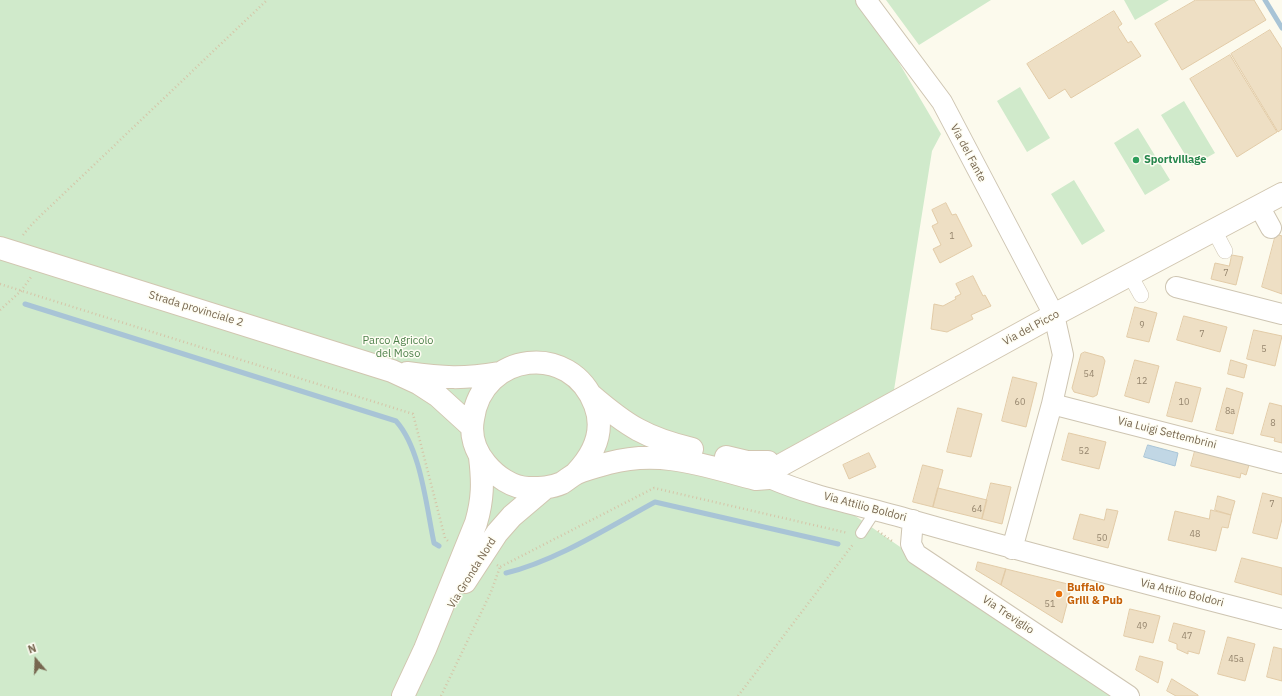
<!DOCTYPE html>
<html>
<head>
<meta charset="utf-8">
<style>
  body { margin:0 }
  #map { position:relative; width:1282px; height:696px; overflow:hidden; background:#fcfaed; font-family:"IBM Plex Sans",sans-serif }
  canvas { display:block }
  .north { position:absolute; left:16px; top:640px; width:40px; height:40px; -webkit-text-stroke:3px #fefdf3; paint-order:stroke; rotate:341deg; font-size:11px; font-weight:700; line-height:16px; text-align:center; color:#776750 }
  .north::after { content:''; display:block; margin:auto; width:14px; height:18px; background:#776750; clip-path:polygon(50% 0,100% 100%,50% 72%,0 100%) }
</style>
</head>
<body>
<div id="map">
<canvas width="1282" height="696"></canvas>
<div class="north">N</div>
</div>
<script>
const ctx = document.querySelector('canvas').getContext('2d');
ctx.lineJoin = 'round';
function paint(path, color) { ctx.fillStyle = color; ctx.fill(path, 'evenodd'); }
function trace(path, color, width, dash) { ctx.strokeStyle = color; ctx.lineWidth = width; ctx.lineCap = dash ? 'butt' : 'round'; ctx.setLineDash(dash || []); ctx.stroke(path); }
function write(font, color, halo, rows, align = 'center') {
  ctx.font = font + ' "IBM Plex Sans",sans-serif'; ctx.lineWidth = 3; ctx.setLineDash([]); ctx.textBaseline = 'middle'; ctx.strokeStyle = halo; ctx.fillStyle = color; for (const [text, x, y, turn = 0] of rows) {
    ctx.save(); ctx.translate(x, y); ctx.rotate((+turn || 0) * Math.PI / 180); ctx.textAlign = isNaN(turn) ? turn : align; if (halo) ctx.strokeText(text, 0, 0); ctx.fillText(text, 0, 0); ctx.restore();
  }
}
paint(new Path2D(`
  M 0,0 L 862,0 L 941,134 L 932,151 L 894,390 L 737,476 L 851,513 L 1116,696 L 0,696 Z
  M 886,0 L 991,0 L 919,45 Z
  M 1124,0 L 1169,0 L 1135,20 Z
  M 1020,87 L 1050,138 L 1027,152 L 997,101 Z
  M 1184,101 L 1215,153 L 1192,166 L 1161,115 Z
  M 1138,128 L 1170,180 L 1145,195 L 1114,143 Z
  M 1074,180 L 1105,231 L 1082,245 L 1051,194 Z`), '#d0eacb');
const water = new Path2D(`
  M 1148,445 L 1178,453 L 1175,466 L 1144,457 Z`);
paint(water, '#c1d7e5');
trace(water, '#a8c4d6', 1);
trace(new Path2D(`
  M 1265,0 L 1282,28
  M 25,304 L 396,421 C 421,449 426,505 434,543 L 439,546
  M 506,573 C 556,561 609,527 655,502 L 838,544`), '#a8c4d6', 5);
const building = new Path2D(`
  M 1196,0 L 1254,0 L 1266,20 L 1182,70 L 1155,24 Z
  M 1114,11 L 1122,24 L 1118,27 L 1128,43 L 1131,41 L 1141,56 L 1071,98 L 1065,89 L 1049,99 L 1027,64 Z
  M 1270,30 L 1282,49 L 1282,129 L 1278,132 L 1231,54 Z
  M 1230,55 L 1277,132 L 1237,157 L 1190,79 Z
  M 946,203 L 952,215 L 956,214 L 972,246 L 940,263 L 933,249 L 941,245 L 932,226 L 938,223 L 932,210 Z
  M 1276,234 L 1282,236 L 1282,294 L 1262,287 Z
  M 1232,255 L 1243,257 L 1236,285 L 1211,279 L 1215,263 L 1229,266 Z
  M 973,276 L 983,296 L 985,295 L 991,306 L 971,315 L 973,319 L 947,332 L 931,329 L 934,304 L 943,306 L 956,299 L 955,297 L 961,294 L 956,284 Z
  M 1135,307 L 1157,313 L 1149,342 L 1127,337 Z
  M 1184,316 L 1227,327 L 1220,352 L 1177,340 Z
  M 1254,330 L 1282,336 L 1275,366 L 1247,359 Z
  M 1085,352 L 1103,357 L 1105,361 L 1097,395 L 1093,397 L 1074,392 L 1072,388 L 1081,354 Z
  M 1135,360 L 1159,366 L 1149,403 L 1125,396 Z
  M 1231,360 L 1247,365 L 1244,378 L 1228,374 Z
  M 1013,377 L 1037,383 L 1026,427 L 1002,421 Z
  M 1176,382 L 1201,388 L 1192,422 L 1167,416 Z
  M 1227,388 L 1243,393 L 1233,434 L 1216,430 Z
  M 1270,403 L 1282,406 L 1282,443 L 1274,441 L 1275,438 L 1261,435 Z
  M 958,408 L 982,414 L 971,457 L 947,452 Z
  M 1069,433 L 1106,442 L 1099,469 L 1062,460 Z
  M 1195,451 L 1249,465 L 1246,475 L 1241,473 L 1240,478 L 1191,466 Z
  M 869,453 L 876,467 L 849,479 L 843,465 Z
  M 923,465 L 943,470 L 933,507 L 913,502 Z
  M 991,483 L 1011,487 L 1002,524 L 982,519 Z
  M 938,488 L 987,500 L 982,519 L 933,507 Z
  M 1263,493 L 1282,498 L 1282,519 L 1277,539 L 1253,533 Z
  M 1218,496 L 1235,501 L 1231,515 L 1215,510 Z
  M 1107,509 L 1118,511 L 1108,548 L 1073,539 L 1080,514 L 1104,520 Z
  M 1211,510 L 1231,515 L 1228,528 L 1222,527 L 1216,551 L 1168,540 L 1175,511 L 1209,519 Z
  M 1242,558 L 1282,568 L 1282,595 L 1235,582 Z
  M 978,562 L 1006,569 L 1001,585 L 976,570 Z
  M 1006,569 L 1072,585 L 1062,623 L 1001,585 Z
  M 1130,609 L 1160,616 L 1153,643 L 1124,636 Z
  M 1174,623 L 1205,631 L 1199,654 L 1188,651 L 1188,654 L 1177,649 L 1177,644 L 1169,641 Z
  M 1228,637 L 1255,644 L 1245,681 L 1218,674 Z
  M 1274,647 L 1282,649 L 1282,681 L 1267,677 Z
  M 1140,656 L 1163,662 L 1158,683 L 1136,670 Z
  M 1172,679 L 1198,695 L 1198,696 L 1176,696 L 1167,691 Z`);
paint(building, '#eedfc4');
trace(building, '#e2cba7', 1);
const service = new Path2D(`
  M 861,533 L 876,510`);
const pedestrian = new Path2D(`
  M 1214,230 L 1225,251
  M 1130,275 L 1141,295`);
const minor = new Path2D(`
  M 866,0 L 942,102 L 1054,315 L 1063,355 L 1052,404 L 1012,549
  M 1259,206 L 1271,228
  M 1176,287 L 1282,314
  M 1052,404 L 1282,463
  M 772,479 C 816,498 865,506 911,520 C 1034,555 1158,587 1282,619
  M 913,520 L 911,544 L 916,554 L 1129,696`);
const secondary = new Path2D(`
  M 0,248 L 392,371 L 418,383 L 438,396 L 472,427
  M 407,373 C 443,378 464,379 499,373
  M 591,395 C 627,426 646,438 692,449
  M 726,457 L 747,462 L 768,462
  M 783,464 L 1054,315 L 1282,194
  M 576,473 C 594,454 605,431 595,405 C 571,341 482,352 473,419 C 470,435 475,451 486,464 C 496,476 512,488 529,488 C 540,488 551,488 562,483 C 567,480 571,476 577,473 C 586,469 598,466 609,463 C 662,449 705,466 756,479 L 769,478
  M 465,582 L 497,533 L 512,516 L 545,488
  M 403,696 L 425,649 L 476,523 C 483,499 483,482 480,457`);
trace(service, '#cec5b2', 12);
trace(pedestrian, '#cec5b2', 16);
trace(minor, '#cec5b2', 22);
trace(secondary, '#d1c6b0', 24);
trace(new Path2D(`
  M 23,235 L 33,223 L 267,0
  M 0,284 L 413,414 L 445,538 L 448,541
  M 0,310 L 21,291 L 31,277
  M 878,531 L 892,541
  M 497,565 L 500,567 L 654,488 L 848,533
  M 441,696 L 491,592 L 500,567
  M 738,696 L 854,543`), '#d5c5a8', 2.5, [1, 3]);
trace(service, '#fff', 10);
trace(pedestrian, '#fff', 15);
trace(minor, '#fff', 20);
trace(secondary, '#fff', 22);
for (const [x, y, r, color] of [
  [1136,160,4,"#2e9e5b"],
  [1059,594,4,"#e8710a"]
]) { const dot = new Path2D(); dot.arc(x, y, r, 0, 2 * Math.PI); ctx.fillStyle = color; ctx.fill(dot); trace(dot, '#fefdf3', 1.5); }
write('9px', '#95856d', null, [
  ["1",952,236],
  ["7",1226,273],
  ["9",1142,325],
  ["7",1202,334],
  ["5",1264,349],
  ["54",1089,374],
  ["12",1142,381],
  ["60",1020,402],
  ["10",1184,402],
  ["8a",1230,411],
  ["8",1273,423],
  ["52",1084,451],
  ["7",1272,504],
  ["64",977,509],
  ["48",1195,534],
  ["50",1102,538],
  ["51",1050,604],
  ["49",1142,626],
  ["47",1187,636],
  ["45a",1236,659]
]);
write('11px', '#776750', '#fefdf3', [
  ["Via del Fante",968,153,62],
  ["Strada provinciale 2",196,309,17],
  ["Via del Picco",1031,328,-28],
  ["Via Luigi Settembrini",1167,433,14],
  ["Via Attilio Boldori",865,507,15],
  ["Via Gronda Nord",472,573,-58],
  ["Via Attilio Boldori",1182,593,14],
  ["Via Treviglio",1008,615,34]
]);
write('bold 11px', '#27864d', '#fefdf3', [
  ["Sportvillage",1144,160]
], 'left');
write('11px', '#4e814b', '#fefdf3', [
  ["Parco Agricolo",398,341],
  ["del Moso",398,354]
]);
write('bold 11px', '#c56008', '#fefdf3', [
  ["Buffalo",1067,588],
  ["Grill & Pub",1067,601]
], 'left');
</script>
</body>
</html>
